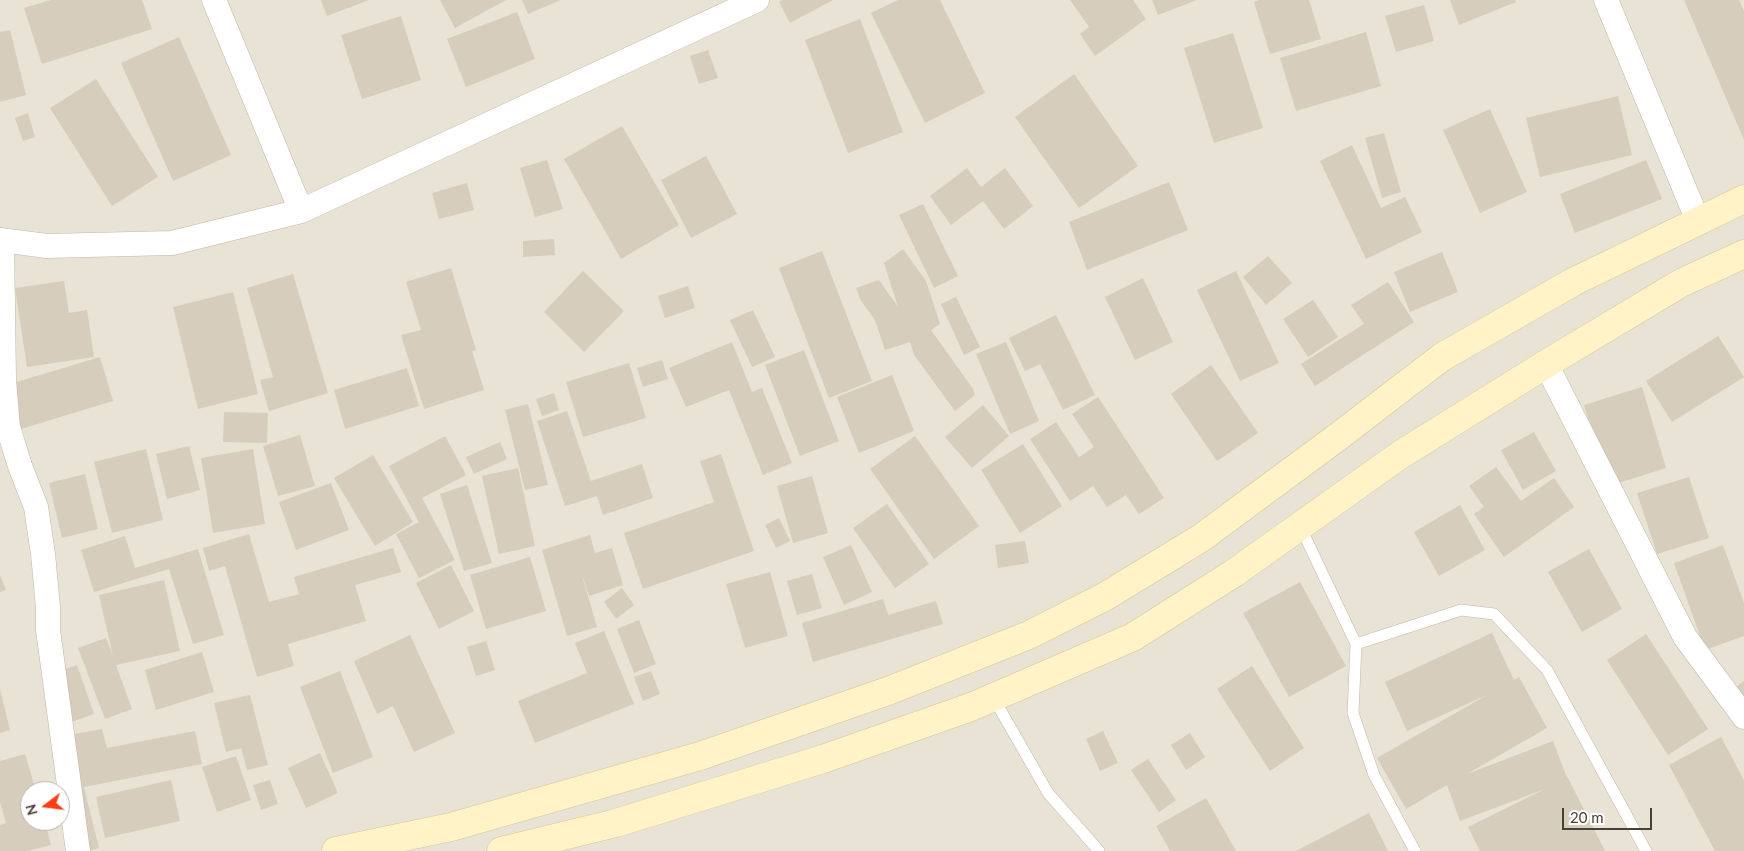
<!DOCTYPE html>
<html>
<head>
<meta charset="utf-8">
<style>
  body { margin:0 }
  #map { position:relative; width:1744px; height:851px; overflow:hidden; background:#f4f1e7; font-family:Lato,sans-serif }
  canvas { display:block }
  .north { position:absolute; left:20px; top:781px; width:50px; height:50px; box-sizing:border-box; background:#fff; border:1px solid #b6b3af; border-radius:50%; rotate:255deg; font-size:14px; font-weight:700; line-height:20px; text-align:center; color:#484136 }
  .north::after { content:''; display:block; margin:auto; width:18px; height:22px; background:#ff3d14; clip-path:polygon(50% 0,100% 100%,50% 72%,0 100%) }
  .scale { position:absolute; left:1562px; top:808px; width:90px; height:22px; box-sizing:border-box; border:2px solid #484136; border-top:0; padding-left:6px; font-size:15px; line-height:18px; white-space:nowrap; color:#484136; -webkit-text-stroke:4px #fff; paint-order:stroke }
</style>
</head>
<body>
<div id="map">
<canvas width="1744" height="851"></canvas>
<div class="north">N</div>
<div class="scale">20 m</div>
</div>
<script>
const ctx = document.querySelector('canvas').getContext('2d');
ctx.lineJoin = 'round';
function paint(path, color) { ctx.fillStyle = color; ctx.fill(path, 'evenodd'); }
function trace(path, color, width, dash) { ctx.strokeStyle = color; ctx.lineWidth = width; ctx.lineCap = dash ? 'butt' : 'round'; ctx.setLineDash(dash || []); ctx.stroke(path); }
paint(new Path2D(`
  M 0,0 L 1744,0 L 1744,851 L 0,851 ZM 30,791 L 60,791 L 60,821 L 30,821 Z`), '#e8e3d5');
paint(new Path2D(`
  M 51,0 L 142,0 L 152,29 L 42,64 L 24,8 Z
  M 321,0 L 369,0 L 327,16 Z
  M 440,0 L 506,0 L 455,28 Z
  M 522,0 L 561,0 L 528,14 Z
  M 782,0 L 833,0 L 790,23 L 779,2 Z
  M 898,0 L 940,0 L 985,93 L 925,123 L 871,13 Z
  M 1070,0 L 1133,0 L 1146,19 L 1095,56 L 1080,34 L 1089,27 Z
  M 1152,0 L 1197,0 L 1158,15 Z
  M 1259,0 L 1309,0 L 1321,39 L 1270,54 L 1254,2 Z
  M 1450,0 L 1515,0 L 1516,2 L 1459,25 Z
  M 1684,0 L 1739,0 L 1744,11 L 1744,140 Z
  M 1424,5 L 1434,41 L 1396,52 L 1385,16 Z
  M 517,12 L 535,59 L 466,87 L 447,39 Z
  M 401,16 L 421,80 L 362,99 L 341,35 Z
  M 860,19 L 903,132 L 848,153 L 805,40 Z
  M 10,30 L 26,95 L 0,102 L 0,32 Z
  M 1366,32 L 1381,86 L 1296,111 L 1280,58 Z
  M 1233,33 L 1263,128 L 1214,143 L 1184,48 Z
  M 179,37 L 231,155 L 173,181 L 121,63 Z
  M 708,50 L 718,78 L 699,84 L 690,56 Z
  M 1074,74 L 1138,166 L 1079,208 L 1015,117 Z
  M 96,79 L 158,177 L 112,206 L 50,108 Z
  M 1618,96 L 1632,155 L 1540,177 L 1526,118 Z
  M 1490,109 L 1527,192 L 1480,213 L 1443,130 Z
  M 28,113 L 35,137 L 23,141 L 15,118 Z
  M 622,126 L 679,225 L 621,259 L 564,159 Z
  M 1384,133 L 1401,192 L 1382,198 L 1365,138 Z
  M 1352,145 L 1381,208 L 1405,197 L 1422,232 L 1366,259 L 1320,161 Z
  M 706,156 L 737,214 L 691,238 L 661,180 Z
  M 547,160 L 563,209 L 535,217 L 520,168 Z
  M 1646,160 L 1662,199 L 1575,233 L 1560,194 Z
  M 967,168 L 981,187 L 1005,168 L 1033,206 L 1004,229 L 983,201 L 951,225 L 930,196 Z
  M 1169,182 L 1188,230 L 1087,270 L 1069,222 Z
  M 467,183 L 474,210 L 439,219 L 432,193 Z
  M 923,204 L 958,276 L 934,288 L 899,215 Z
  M 554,239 L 555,255 L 523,257 L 523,241 Z
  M 903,249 L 926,281 L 940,324 L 931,330 L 973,389 L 975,395 L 955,411 L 914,355 L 910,342 L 885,350 L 875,320 L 860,299 L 856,288 L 879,280 L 898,307 L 884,263 Z
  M 822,251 L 872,381 L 829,398 L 779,268 Z
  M 1442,252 L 1458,292 L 1410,312 L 1394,272 Z
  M 1268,256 L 1292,283 L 1266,305 L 1243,277 Z
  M 451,268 L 476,350 L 472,351 L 484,390 L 424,409 L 401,335 L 421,330 L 406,282 Z
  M 583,271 L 624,311 L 584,352 L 544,312 Z
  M 1236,271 L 1279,363 L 1240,381 L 1197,290 Z
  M 293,274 L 328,393 L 269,411 L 260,380 L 273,377 L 247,288 Z
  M 1143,278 L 1173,342 L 1135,360 L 1105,297 Z
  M 64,281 L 69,313 L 87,310 L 94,357 L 27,367 L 15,288 Z
  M 1388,282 L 1414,322 L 1315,386 L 1301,364 L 1364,324 L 1351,305 Z
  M 688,286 L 695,308 L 665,318 L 658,296 Z
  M 233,292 L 258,394 L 198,409 L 173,307 Z
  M 956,297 L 980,347 L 964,355 L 941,304 Z
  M 1313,300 L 1338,337 L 1308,357 L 1283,319 Z
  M 753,310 L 775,357 L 752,367 L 730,320 Z
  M 1056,315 L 1095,395 L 1063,410 L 1040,364 L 1025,371 L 1009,338 Z
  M 1718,336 L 1744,377 L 1672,422 L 1646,381 Z
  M 732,342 L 752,392 L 762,388 L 792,463 L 763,475 L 729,390 L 686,407 L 669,368 Z
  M 1006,342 L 1039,421 L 1010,434 L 976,354 Z
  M 804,350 L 839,441 L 800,456 L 765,365 Z
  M 100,357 L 113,401 L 11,432 L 0,387 Z
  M 662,360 L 668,379 L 643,387 L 637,368 Z
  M 629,363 L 646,418 L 583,437 L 566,382 Z
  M 1211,365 L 1258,433 L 1217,461 L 1171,394 Z
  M 407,368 L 419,406 L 345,429 L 334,390 Z
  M 892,375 L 914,431 L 859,453 L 837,397 Z
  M 1642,387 L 1666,468 L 1609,486 L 1584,405 Z
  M 554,393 L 559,410 L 542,416 L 536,399 Z
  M 1098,397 L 1164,498 L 1139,514 L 1126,495 L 1107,507 L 1093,486 L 1070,501 L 1030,439 L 1056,422 L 1079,457 L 1094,447 L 1072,414 Z
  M 528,404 L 548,485 L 525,490 L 505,410 Z
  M 983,405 L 1009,436 L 972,468 L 945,437 Z
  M 567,411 L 591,481 L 642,464 L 653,498 L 603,515 L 597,496 L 565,506 L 537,421 Z
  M 224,412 L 268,413 L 267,443 L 223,442 Z
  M 1534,432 L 1556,471 L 1523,490 L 1501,450 Z
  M 300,435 L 315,486 L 278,496 L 263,446 Z
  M 445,436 L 466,475 L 422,498 L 455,560 L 419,578 L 396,534 L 419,522 L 389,466 Z
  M 915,436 L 979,526 L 934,559 L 870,469 Z
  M 500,442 L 507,459 L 474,474 L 466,457 Z
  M 1023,444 L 1062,506 L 1020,533 L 981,470 Z
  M 189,446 L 200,490 L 167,499 L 156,454 Z
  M 146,449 L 163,520 L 112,533 L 94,462 Z
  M 253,449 L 265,524 L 213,533 L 201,458 Z
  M 721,454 L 754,551 L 643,589 L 624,533 L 714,502 L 700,461 Z
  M 373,455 L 413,522 L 375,546 L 334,478 Z
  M 1496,467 L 1521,501 L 1554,478 L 1574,507 L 1504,557 L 1474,514 L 1484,507 L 1469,486 Z
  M 518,468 L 535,546 L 499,554 L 482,476 Z
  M 85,474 L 98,529 L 62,538 L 49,483 Z
  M 812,476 L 828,533 L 793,543 L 777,486 Z
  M 1689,477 L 1709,538 L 1657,554 L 1637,493 Z
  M 331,483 L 349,530 L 296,550 L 279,502 Z
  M 467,485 L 492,563 L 464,571 L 440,494 Z
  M 887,504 L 929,564 L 895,588 L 853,528 Z
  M 1460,505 L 1485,550 L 1439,576 L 1414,532 Z
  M 779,518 L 790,541 L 776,548 L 765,525 Z
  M 249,534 L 269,602 L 299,594 L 294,577 L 393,548 L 401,572 L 355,585 L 366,621 L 288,644 L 294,666 L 257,677 L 225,566 L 209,571 L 203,548 Z
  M 590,535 L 595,553 L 612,548 L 623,585 L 589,596 L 580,569 L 597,627 L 567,636 L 542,550 Z
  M 125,536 L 135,568 L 198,549 L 224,635 L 193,644 L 169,569 L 94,592 L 81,550 Z
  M 1025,541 L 1029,563 L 998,568 L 995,545 Z
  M 851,545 L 872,592 L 844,605 L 823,557 Z
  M 1723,545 L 1744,603 L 1744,636 L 1705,650 L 1674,563 Z
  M 1589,549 L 1622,609 L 1582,632 L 1548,572 Z
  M 530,557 L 546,611 L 486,629 L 470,575 Z
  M 451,565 L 474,611 L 439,629 L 416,583 Z
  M 770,572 L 788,636 L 745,648 L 726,584 Z
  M 812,574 L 822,608 L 797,615 L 787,581 Z
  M 0,575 L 6,590 L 0,592 Z
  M 164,580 L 180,651 L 116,665 L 132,709 L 105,719 L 78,648 L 106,638 L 113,656 L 99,595 Z
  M 1300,582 L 1346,666 L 1289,697 L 1243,613 Z
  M 622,588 L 634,605 L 616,619 L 604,602 Z
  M 883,599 L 888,615 L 936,601 L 943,624 L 813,662 L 802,623 Z
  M 639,620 L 656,664 L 634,673 L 617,629 Z
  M 604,631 L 634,704 L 535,743 L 518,701 L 587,673 L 575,643 Z
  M 1492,633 L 1514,680 L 1519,677 L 1547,728 L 1467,774 L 1553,741 L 1567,778 L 1568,778 L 1605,851 L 1480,851 L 1468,827 L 1545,789 L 1460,821 L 1447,785 L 1406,809 L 1377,758 L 1487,695 L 1407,731 L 1385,682 Z
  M 1646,634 L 1708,729 L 1668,755 L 1607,660 Z
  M 410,635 L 455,733 L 414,752 L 393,706 L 377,714 L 354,661 Z
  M 486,641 L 495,670 L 476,676 L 467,647 Z
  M 202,652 L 214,692 L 156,710 L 145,670 Z
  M 77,665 L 94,714 L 60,726 L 43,677 Z
  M 1252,666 L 1304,748 L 1270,771 L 1217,689 Z
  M 340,671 L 373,757 L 333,773 L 300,687 Z
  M 651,671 L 660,694 L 643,701 L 634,677 Z
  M 1744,681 L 1744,713 L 1728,694 Z
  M 0,689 L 10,730 L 0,733 Z
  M 250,695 L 268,765 L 247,770 L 241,748 L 226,752 L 214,703 Z
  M 102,729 L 107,748 L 195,731 L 202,764 L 84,787 L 99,848 L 88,851 L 58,737 Z
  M 1103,731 L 1118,763 L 1100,771 L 1086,739 Z
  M 1190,733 L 1205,757 L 1186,770 L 1171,745 Z
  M 1721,737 L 1744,780 L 1744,851 L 1715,851 L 1669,765 Z
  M 320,753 L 338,793 L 306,808 L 288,768 Z
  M 25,754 L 36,791 L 30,791 L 30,821 L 45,821 L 51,845 L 28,851 L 0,851 L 0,825 L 6,823 L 0,802 L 0,761 Z
  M 236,756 L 251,800 L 217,812 L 202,767 Z
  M 1148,759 L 1176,800 L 1159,812 L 1131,770 Z
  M 171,780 L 180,821 L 105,838 L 96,797 Z
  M 270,780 L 278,804 L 261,810 L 253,785 Z
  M 1206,798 L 1236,851 L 1170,851 L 1156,826 Z
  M 1369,813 L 1388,851 L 1296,851 Z`), '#d6cdbc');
const service = new Path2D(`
  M 1300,526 L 1356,644 L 1353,713 L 1374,775 L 1415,851
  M 1356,644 L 1461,610 L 1494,614 L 1547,670 L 1646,851
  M 993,697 L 1048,793 L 1099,851`);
const minor = new Path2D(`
  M 1606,0 L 1698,221
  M 301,211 L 757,0
  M 0,240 L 47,246 L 172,243 L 301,211 L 214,0
  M 2,240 L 4,380 L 8,427 L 20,466 L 36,507 L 43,554 L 48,607 L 48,630 L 78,851
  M 1546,364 L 1685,637 L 1744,717`);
const secondary = new Path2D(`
  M 336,851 L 451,827 L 700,756 L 888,691 L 1029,635 L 1106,596 L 1201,538 L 1335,439 L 1442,357 L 1573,282 L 1744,199
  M 501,851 L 616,823 L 823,759 L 971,707 L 1133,637 L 1234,573 L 1400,455 L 1546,364 L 1681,283 L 1744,254`);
trace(service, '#c0b9aa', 12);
trace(minor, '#c0b9aa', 25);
trace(secondary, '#d5c696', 29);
trace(service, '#fff', 11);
trace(minor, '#fff', 24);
trace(secondary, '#fff3c7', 28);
</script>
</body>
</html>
